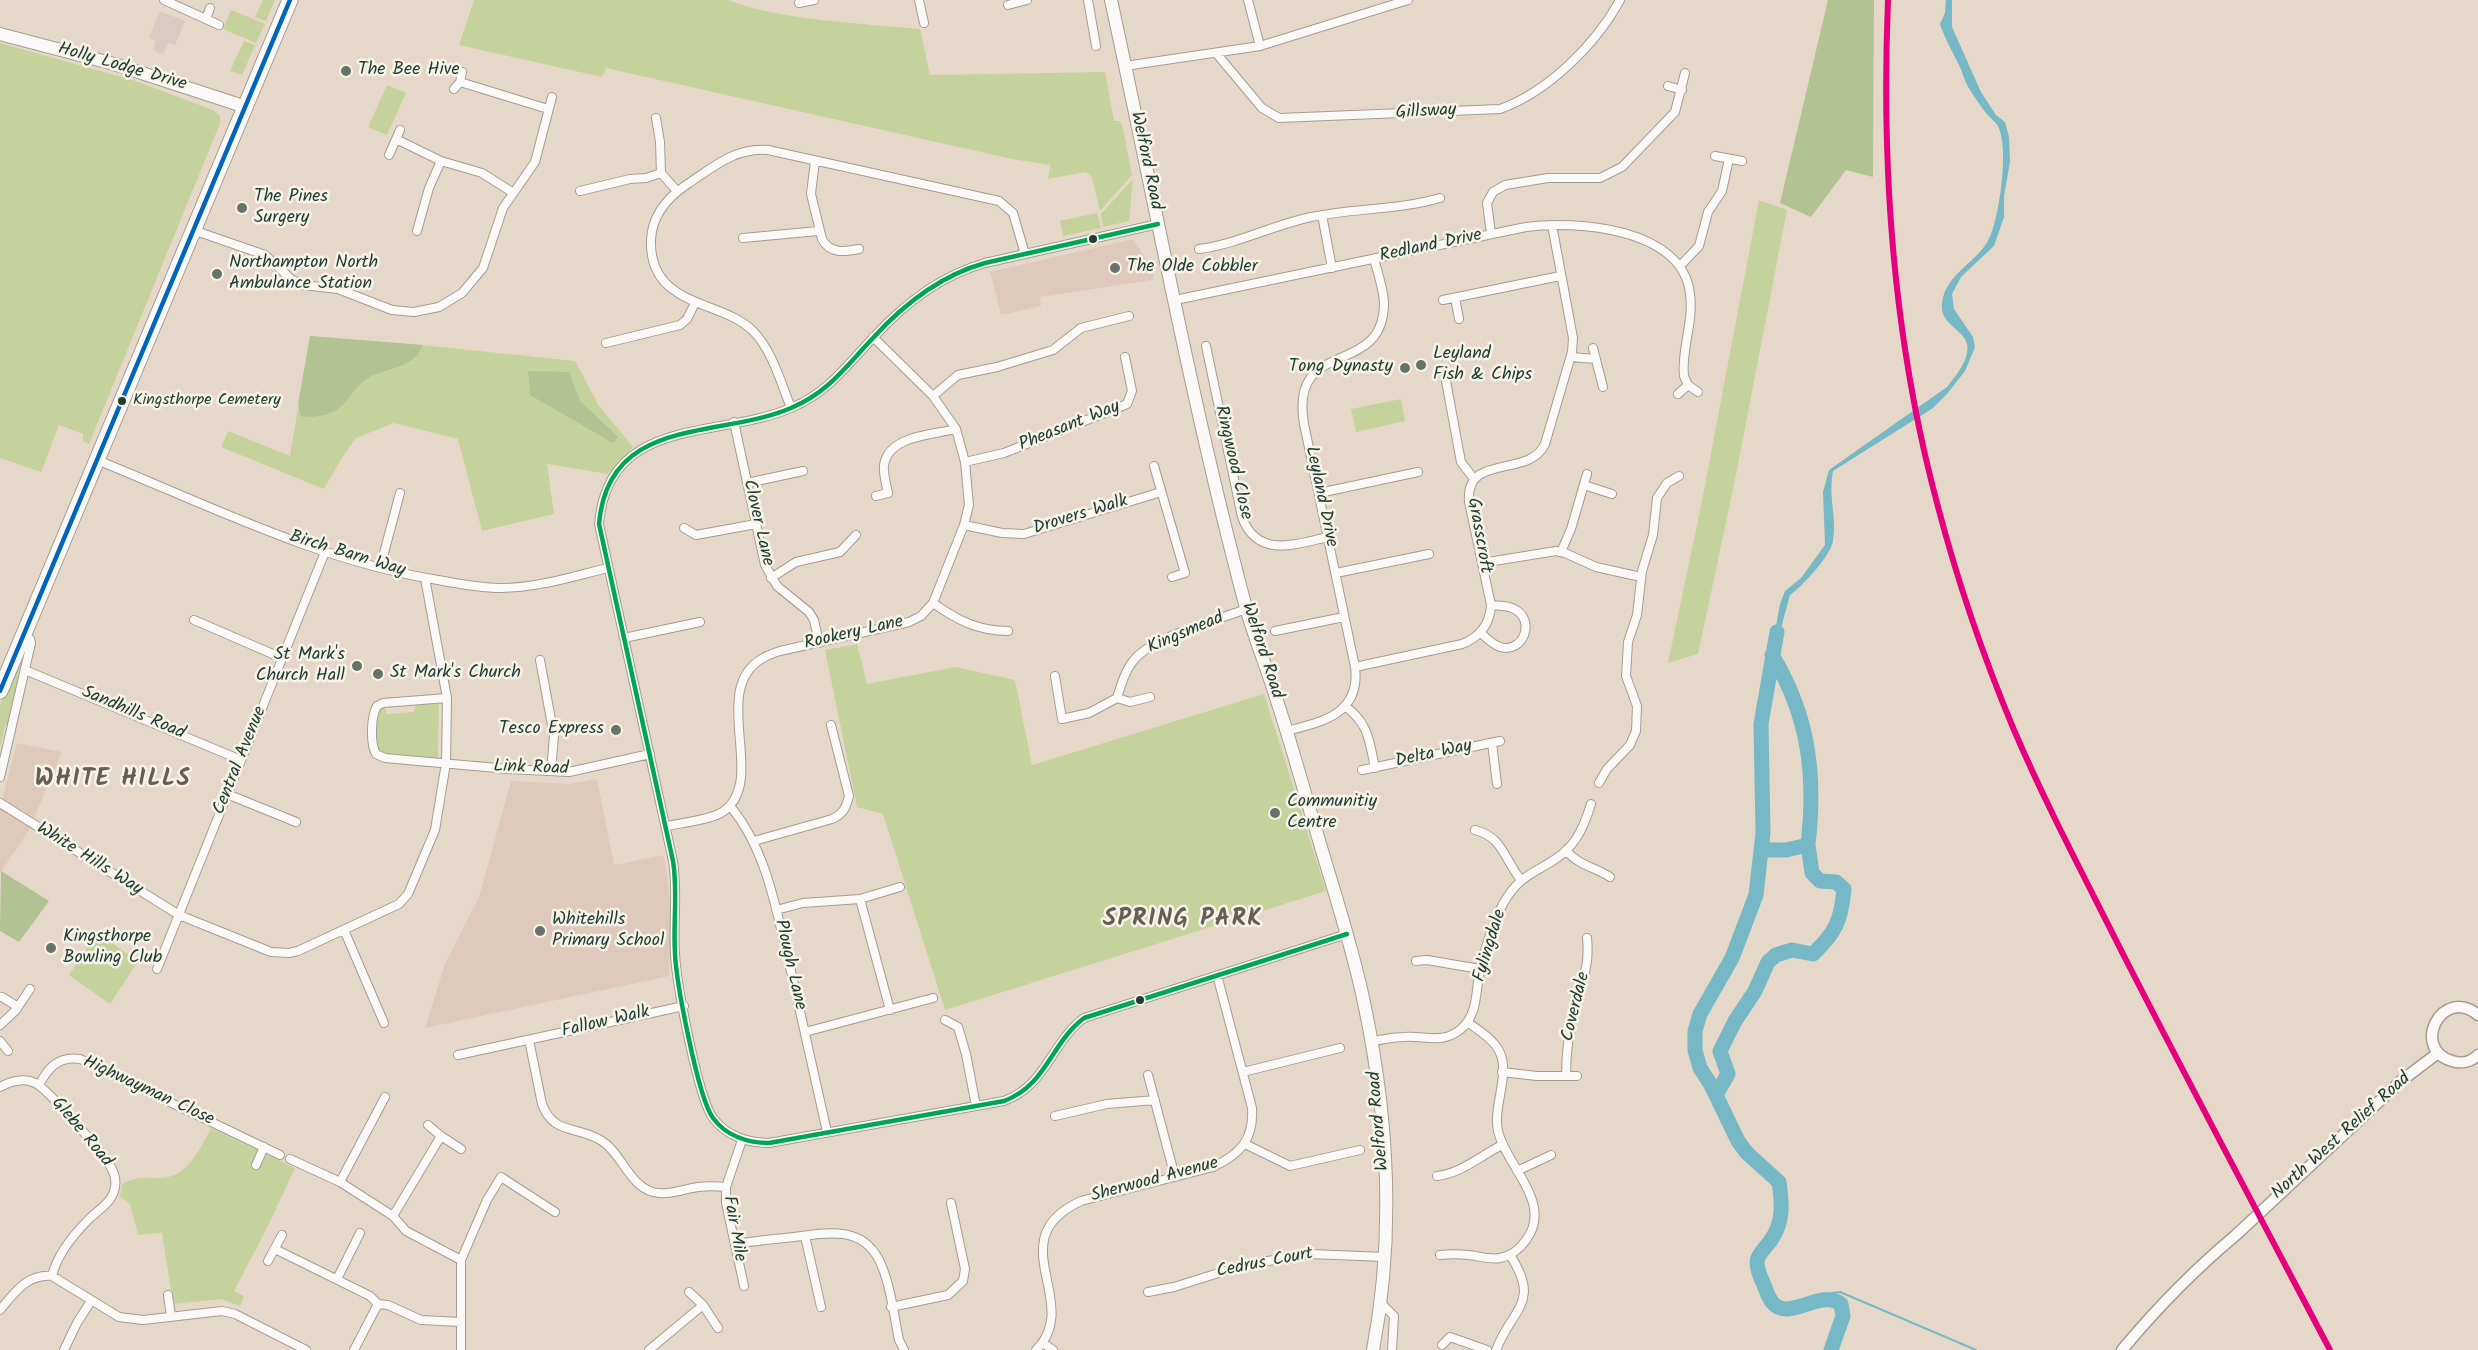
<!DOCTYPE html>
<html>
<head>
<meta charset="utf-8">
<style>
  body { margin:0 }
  canvas { display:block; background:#e6d8c8 }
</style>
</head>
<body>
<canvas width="2478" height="1350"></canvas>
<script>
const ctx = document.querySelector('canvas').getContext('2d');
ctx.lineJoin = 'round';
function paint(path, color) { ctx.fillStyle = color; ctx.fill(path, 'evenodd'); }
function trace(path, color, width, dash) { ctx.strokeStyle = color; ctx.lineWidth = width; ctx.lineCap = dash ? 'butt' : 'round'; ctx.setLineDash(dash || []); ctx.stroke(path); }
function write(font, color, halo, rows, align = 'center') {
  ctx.font = font + ' Kalam,sans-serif'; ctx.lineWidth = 5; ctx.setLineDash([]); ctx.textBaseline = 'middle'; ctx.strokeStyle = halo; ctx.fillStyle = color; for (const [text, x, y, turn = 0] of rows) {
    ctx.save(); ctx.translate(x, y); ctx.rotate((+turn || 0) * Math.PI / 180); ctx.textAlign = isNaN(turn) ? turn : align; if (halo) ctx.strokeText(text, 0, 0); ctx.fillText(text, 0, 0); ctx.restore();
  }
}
paint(new Path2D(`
  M 1133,239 L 1154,271 L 1153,280 L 1040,297 L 1041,306 L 1001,315 L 990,272 Z
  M 17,743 L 62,752 L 29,830 L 0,873 L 0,808 Z
  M 597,779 L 614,865 L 664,855 L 671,908 L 669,976 L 425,1028 L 445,964 L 479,897 L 511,781 L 568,784 Z`), '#dec9ba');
paint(new Path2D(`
  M 160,11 L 185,21 L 175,45 L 168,43 L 163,54 L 153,50 L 156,41 L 149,38 Z`), '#dacac2');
paint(new Path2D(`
  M 263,0 L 275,0 L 266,21 L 255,17 Z
  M 474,0 L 728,0 C 783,21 861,23 920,29 L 930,75 L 1105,72 L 1114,121 L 1120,121 L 1123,128 L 1132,175 L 1100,211 L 1092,177 L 1086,172 L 1048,179 L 1050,165 L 1012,159 L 606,68 L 602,77 L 459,45 Z
  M 231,10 L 265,24 L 256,43 L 223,29 Z
  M 244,41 L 255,45 L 242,75 L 230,71 Z
  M 0,43 L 133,80 L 213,110 L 219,115 L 221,121 L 89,444 L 83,441 L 83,434 L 59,425 L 41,472 L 0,458 Z
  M 387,85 L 406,93 L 387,135 L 368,127 Z
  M 1133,179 L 1129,221 L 1103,227 L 1101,214 Z
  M 1759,200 L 1787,210 L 1735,480 L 1698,654 L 1668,663 L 1701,506 Z
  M 1097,213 L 1101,228 L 1063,236 L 1060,221 Z
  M 310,336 L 422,345 L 575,361 L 599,406 L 633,447 L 608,474 L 547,464 L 554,514 L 482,531 L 458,439 L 394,423 L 356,438 L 343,456 L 324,489 L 221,447 L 228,431 L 290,456 Z
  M 1401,399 L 1405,421 L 1356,432 L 1351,409 Z
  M 857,644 L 867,684 L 955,667 L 1015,680 L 1032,765 L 1264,694 L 1326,891 L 945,1010 L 883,814 L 857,807 L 825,650 Z
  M 23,651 L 9,722 L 5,726 L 0,748 L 0,705 Z
  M 439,704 L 438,759 L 381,754 C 372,743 373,720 380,708 L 385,708 L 387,714 L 414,712 L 416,705 Z
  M 97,933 L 138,961 L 110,1004 L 69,975 Z
  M 211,1128 L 295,1168 L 266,1230 L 234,1291 L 244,1296 L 240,1306 L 221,1299 L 173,1304 L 162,1233 L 138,1235 L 130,1204 L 120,1197 L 122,1184 C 138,1176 142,1178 159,1178 C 188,1178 199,1150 211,1128 Z`), '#c5d29b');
paint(new Path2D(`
  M 1828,0 L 1874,0 L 1873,177 L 1846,170 L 1811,217 L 1780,203 Z
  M 310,336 L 422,345 C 416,368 389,367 370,377 C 354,385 348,405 333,412 C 324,416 310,418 301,416 L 298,404 Z
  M 528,371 L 569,372 L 580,401 L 618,437 L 613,443 L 530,395 Z
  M 1,871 L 49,901 L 19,942 L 0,931 Z`), '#b2c293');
paint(new Path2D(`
  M 1946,0 L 1952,0 L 1952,27 L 1981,92 L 1996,115 L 2005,122 L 2009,137 L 2010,162 L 2004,196 L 2004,217 L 1994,246 L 1961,277 L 1952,294 L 1954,309 L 1973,337 L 1975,347 L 1965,371 L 1947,394 L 1933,408 L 1833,471 C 1828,496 1837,518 1833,541 C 1831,555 1802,587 1790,595 L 1778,639 L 1777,657 L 1772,648 L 1780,604 L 1785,591 L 1801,578 L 1825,545 L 1823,492 L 1829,470 L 1947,387 C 1998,327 1938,337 1942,303 C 1946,271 1981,262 1991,234 C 2000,211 2009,147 1998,126 C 1995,121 1989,117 1986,113 C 1980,105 1975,98 1970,90 C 1965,83 1963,73 1959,65 C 1952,51 1945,39 1940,24 L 1945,13 Z`), '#77b8c7');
trace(new Path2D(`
  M 1825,1299 L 1832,1293 L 1840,1292 L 1976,1350`), '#77b8c7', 2);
trace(new Path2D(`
  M 1777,632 L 1761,724 L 1763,833 L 1756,895 L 1732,958 L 1700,1014 L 1695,1031 L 1695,1050 L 1700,1068 L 1711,1085 L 1738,1141 L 1747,1153 L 1779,1182 C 1782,1202 1784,1222 1771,1240 C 1767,1246 1760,1252 1758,1258 C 1755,1266 1761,1278 1764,1285 C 1766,1290 1768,1297 1772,1302 C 1788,1323 1821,1288 1841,1304 L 1843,1316 L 1831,1350
  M 1761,850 L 1786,850 L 1808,845 C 1816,775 1809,716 1772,655
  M 1716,1095 L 1728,1074 L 1720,1051 L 1735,1021 L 1755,991 L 1768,962 L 1776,955 L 1792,950 L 1813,954 C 1836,932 1841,921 1844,889 L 1836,882 L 1820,881 L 1812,873 L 1808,845`), '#77b8c7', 15);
const street = new Path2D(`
  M 164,0 L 219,25
  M 919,0 L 924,23
  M 1088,0 L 1096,46
  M 1248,0 L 1260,46
  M 799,3 L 814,0
  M 1008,5 L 1027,0
  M 206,19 L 210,8
  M 1216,53 L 1262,108 L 1279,118 L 1500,109 C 1548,92 1596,44 1620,0
  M 1125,66 L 1260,46 L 1408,0
  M 460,82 L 548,109
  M 1668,86 L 1682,90
  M 454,89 L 460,82 L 462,72
  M 656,118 L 660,142 L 661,173 L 677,191
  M 396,139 L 441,161 L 482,173 L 512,192
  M 389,155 L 400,130
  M 1715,156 L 1742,161
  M 815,161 L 811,194 L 822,239 C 830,254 844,252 859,249
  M 580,191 L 630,179 L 646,178 L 661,173
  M 1322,215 L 1332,268
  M 1158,224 L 985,263 C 942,275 903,305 873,338 C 846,366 829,392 791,408 C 719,439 608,415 599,524 L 673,861 C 678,892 673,922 675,953 C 676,981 698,1098 713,1118 C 726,1136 748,1143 769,1143 L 1004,1101 C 1047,1085 1050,1044 1084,1018 L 1347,934
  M 193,230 L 265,255 L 291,279 L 303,285 L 338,289 L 392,310 L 414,312 L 439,307 L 462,293 L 483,268 L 503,208 L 535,162 L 552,97
  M 417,231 L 429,188 L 441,161
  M 1491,234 L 1487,203 L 1493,192 L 1505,185 L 1548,178 L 1600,178 L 1622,167 L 1675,112 L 1685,73
  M 743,238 L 818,231
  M 1199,249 C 1238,244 1273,225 1311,217 C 1354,208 1398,210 1440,198
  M 1680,266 L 1699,246 L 1708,212 L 1722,191 L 1729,159
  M 1455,298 L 1459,319
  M 1175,300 L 1526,227 C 1576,220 1683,228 1690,294 C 1694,322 1681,349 1684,376 L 1688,385 L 1698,392
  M 1443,300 L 1560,276
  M 606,343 L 680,325 L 687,319 L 695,303
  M 1206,346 L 1242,517 C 1257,559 1296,544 1328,537
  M 1593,348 L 1603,387
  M 1571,357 L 1596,359
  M 1446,381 L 1461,462 L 1474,479
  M 1678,394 L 1688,385
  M 933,396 L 958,375 L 997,367 L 1053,350 L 1081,328 L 1129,316
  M 791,408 C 781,383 772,350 753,331 C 721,299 649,308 651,240 C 652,216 667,198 686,185 C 712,168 735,147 768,150 L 999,201 L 1013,213 L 1025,254
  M 734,422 L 765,565 L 777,586 L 809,612 L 814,620 L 819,643
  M 97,460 C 208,505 319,561 438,580 C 459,584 480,588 501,588 C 537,588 574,576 608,568
  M 965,462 L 1004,453 L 1127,404 L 1132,391 L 1125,357
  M 1154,466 L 1185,573 L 1172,577
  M 747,483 L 803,471
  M 1584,485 L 1612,494
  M 1319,493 L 1418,472
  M 876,496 L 888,493 C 886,484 883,473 884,465 C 889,435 933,435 956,429
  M 964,525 L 1002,533 L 1024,534 L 1161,492
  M 684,528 L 696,535 L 756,524
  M 1561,552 L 1571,529 L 1587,474
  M 1482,563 L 1556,551 L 1565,553 L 1596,567 L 1641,577
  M 380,568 L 400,493
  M 1336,573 L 1429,554
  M 771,578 L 796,562 L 840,552 L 856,535
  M 933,603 C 957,620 978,631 1008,631
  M 194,620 L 282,658
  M 1275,631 L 1344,617
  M 1481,633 C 1486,638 1492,644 1500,647 C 1524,654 1536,619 1514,609 C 1507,605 1498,606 1491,605
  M 624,638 L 700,622
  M 540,660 L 554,736 L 551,771
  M 1355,667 L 1462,644 C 1480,637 1490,624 1491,605 L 1469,502 C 1465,452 1529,479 1545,444 L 1572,352 L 1573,338 L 1552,225
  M 25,670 L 241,760
  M 1055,676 L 1062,719 L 1089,713 L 1117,698 C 1121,685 1125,671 1134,660 C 1152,637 1218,620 1246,609
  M 447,698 L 383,703 L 377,706 C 371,716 370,743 376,754 L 385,758 L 508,769 L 569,772 L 650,754
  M 1117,698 L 1130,702 L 1150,697
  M 1345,706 C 1369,724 1369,740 1375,768
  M 1287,731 C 1322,722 1361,714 1355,667 L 1304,424 C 1289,336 1382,379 1384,305 C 1384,290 1378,274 1374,259
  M 1492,743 L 1497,784
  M 1362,770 L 1500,741
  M 0,777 L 31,643 L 30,639 L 24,634
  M 1599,783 L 1607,769 L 1630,745 L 1636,731 L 1637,706 L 1626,676 L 1628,642 L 1637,615 L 1642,571 L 1653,535 L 1657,498 L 1667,483 L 1679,476
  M 227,794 L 296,822
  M 0,803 L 179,915 L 271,952 L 289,953 L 298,951 L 399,904 L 408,894 L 435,830 L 446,763 L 447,698 L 425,578
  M 730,806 C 768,851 777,915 791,971 C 803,1025 815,1079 827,1132
  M 666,826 C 681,823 712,820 724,811 C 768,779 708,689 763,658 C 768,655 774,653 780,651 L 909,622 L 921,616 L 933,603 L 964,525 L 969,505 L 965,462 L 956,429 L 933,396 L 873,337
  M 1475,830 C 1503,837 1504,859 1521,880
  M 754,841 L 832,819 C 843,814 846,808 849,796 L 831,725
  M 1566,850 C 1577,865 1595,867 1610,877
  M 860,899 L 890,1010
  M 776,910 L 803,903 L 860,899 L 900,887
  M 344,930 L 384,1023
  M 1416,961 L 1427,960 L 1480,969
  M 157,969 L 325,552
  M 2,997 L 18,1007
  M 945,1020 L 958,1027 L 966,1054 L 976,1106
  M 0,1025 L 16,1010 L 30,989
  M 805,1032 L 933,998
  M 529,1040 L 542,1104 C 554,1136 578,1125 602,1141 C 622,1154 629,1185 653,1192 C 668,1196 683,1189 698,1187 C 707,1186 716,1186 726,1187
  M 0,1041 L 8,1051
  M 1372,1041 C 1382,1040 1393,1037 1404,1037 C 1425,1035 1442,1045 1461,1029 C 1479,1013 1475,991 1480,970 C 1485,949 1493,923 1503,904 C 1520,873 1536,874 1561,855 C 1578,842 1585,823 1591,804
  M 458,1055 L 684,1006
  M 1243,1072 L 1340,1048
  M 1502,1072 L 1537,1076 L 1577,1076
  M 1148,1075 L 1175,1177
  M 1566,1076 C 1566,1052 1569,1029 1575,1006 C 1582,980 1590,967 1587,938
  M 39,1085 C 48,1068 58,1056 80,1059 L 280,1155
  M 0,1087 C 11,1081 23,1077 35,1083 C 49,1090 104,1154 112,1169 C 115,1175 116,1181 115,1187 C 113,1202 99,1209 89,1219 C 74,1234 57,1255 52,1276
  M 1055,1116 L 1107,1104 L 1155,1100
  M 428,1125 L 441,1136
  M 742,1140 L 726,1187 L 726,1203 L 744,1286
  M 1245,1144 L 1290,1166 L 1360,1150
  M 290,1159 L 340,1182 L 393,1216 L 406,1231 L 461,1260
  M 256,1165 L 264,1147
  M 1517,1171 L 1551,1155
  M 1437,1176 C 1462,1173 1480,1156 1502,1145
  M 340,1182 L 385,1097
  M 393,1216 L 441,1136 L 461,1149
  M 805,1236 L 821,1307
  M 735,1244 C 754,1241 774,1239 794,1237 C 826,1233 861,1225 879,1260 C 890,1281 894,1316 899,1340 L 904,1350
  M 275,1249 L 370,1296 L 378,1304
  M 1440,1255 C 1450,1254 1459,1254 1468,1255 C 1479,1256 1489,1260 1500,1258 C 1510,1256 1520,1249 1526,1240 C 1554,1203 1506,1166 1498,1131 C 1492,1104 1514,1069 1496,1046 C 1489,1036 1477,1029 1467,1022
  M 268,1261 L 282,1235
  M 337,1279 L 360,1233
  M 689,1292 L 703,1305 L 718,1328
  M 1148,1292 L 1174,1287 L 1244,1265 L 1310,1254 L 1385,1257
  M 168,1295 L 171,1316
  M 1381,1303 L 1394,1316 L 1392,1350
  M 378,1304 L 388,1305 L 421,1320 L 461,1322
  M 891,1307 L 948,1295 L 963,1281 L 965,1269 L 951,1203
  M 0,1310 C 15,1292 27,1274 52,1276 L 119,1317 L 143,1320 L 222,1311 L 235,1314 L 306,1350
  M 1043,1343 L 1053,1350
  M 1442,1345 L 1450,1337 L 1487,1350
  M 64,1350 L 77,1323 L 91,1301
  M 354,1350 L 378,1304
  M 461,1350 L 461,1260 L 487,1200 L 501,1177 L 555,1212
  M 649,1350 L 703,1305
  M 1036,1350 C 1084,1303 998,1239 1081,1201 L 1213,1167 C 1240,1154 1254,1140 1252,1108 L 1217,975
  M 1496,1350 C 1513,1307 1541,1303 1510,1255`);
const secondary = new Path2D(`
  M 2478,1015 C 2442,985 2410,1049 2452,1061 C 2461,1064 2471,1062 2478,1055
  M 2122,1350 C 2157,1308 2194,1270 2236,1235 L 2401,1081 L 2438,1053`);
const primary = new Path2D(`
  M 1111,0 C 1155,202 1192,405 1245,604 C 1254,638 1268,670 1278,704 C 1292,746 1303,788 1316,830 C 1332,886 1351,941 1363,998 C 1388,1113 1395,1234 1373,1350
  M 0,34 L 114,64 L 243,106`);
const highway = new Path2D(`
  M 0,691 L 290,0`);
trace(street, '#a29e94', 10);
trace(secondary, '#a29e94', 13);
trace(primary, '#a29e94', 14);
trace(highway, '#a29e94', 17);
trace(street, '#fbf9f7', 8);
trace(secondary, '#fbf9f7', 10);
trace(primary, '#fbf9f7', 12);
trace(highway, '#fbf9f7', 15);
trace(new Path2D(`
  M 1158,224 L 985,263 C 942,275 903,305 873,338 C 846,366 829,392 791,408 C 719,439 608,415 599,524 L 673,861 C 678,892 673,922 675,953 C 676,981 698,1098 713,1118 C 726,1136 748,1143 769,1143 L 1004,1101 C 1047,1085 1050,1044 1084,1018 L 1347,934`), '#00a651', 4.5);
trace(new Path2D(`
  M 0,691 L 290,0`), '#0065bd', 4.5);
trace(new Path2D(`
  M 1888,0 C 1881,169 1893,339 1937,503 C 1957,580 1983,656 2014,730 C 2047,807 2087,882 2125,958 C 2192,1089 2261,1219 2330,1350`), '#e5007d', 6);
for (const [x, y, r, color] of [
  [346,71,6,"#657368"],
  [242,208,6,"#657368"],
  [1093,239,5,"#1f3d34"],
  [1115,268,6,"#657368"],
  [217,274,6,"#657368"],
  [1421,365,6,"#657368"],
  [1405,368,6,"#657368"],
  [122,401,5,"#1f3d34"],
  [357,666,6,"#657368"],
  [378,674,6,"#657368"],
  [616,730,6,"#657368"],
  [1275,813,6,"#657368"],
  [540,931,6,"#657368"],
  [51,948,6,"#657368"],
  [1140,1000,5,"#1f3d34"]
]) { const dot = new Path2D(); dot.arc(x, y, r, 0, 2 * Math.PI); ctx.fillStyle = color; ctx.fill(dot); trace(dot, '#f7f3e8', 2); }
write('16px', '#1f3d34', '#f7f3e8', [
  ["Kingsthorpe Cemetery",133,401]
], 'left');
write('18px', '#1f3d34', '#f7f3e8', [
  ["Holly Lodge Drive",122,68,16],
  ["Gillsway",1426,113,-3],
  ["Welford Road",1145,161,78],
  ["Redland Drive",1431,247,-12],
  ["Pheasant Way",1070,427,-22],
  ["Ringwood Close",1232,463,77],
  ["Leyland Drive",1320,497,78],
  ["Drovers Walk",1081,516,-17],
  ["Clover Lane",757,523,77],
  ["Grasscroft",1478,536,80],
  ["Birch Barn Way",347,555,17],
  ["Rookery Lane",854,634,-13],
  ["Kingsmead",1186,634,-23],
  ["Welford Road",1261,651,72],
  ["Sandhills Road",133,714,23],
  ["Delta Way",1434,755,-12],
  ["Central Avenue",241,761,-68],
  ["Link Road",531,769,2],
  ["White Hills Way",89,860,32],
  ["Fylingdale",1491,946,-73],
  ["Plough Lane",789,965,77],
  ["Coverdale",1577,1007,-76],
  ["Fallow Walk",606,1023,-13],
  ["Highwayman Close",148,1092,25],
  ["Welford Road",1380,1121,-95],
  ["Glebe Road",81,1133,50],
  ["North West Relief Road",2342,1137,-42],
  ["Sherwood Avenue",1155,1181,-15],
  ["Fair Mile",733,1229,80],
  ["Cedrus Court",1265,1264,-11]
]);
write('18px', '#1f3d34', '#f7f3e8', [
  ["The Bee Hive",358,71],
  ["The Pines",254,198],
  ["Surgery",254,219],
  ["Northampton North",229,264],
  ["Ambulance Station",229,285],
  ["The Olde Cobbler",1127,268],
  ["Leyland",1433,355],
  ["Fish & Chips",1433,376],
  ["Tong Dynasty",1393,368,"right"],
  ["St Mark's",345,656,"right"],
  ["Church Hall",345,677,"right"],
  ["St Mark's Church",390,674],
  ["Tesco Express",604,730,"right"],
  ["Communitiy",1287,803],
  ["Centre",1287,824],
  ["Whitehills",552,921],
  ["Primary School",552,942],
  ["Kingsthorpe",63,938],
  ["Bowling Club",63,959]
], 'left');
ctx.letterSpacing = '1.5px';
write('bold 24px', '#665e55', '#f7f3e8', [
  ["WHITE HILLS",113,781],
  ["SPRING PARK",1183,921]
]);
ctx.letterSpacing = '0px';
</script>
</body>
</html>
